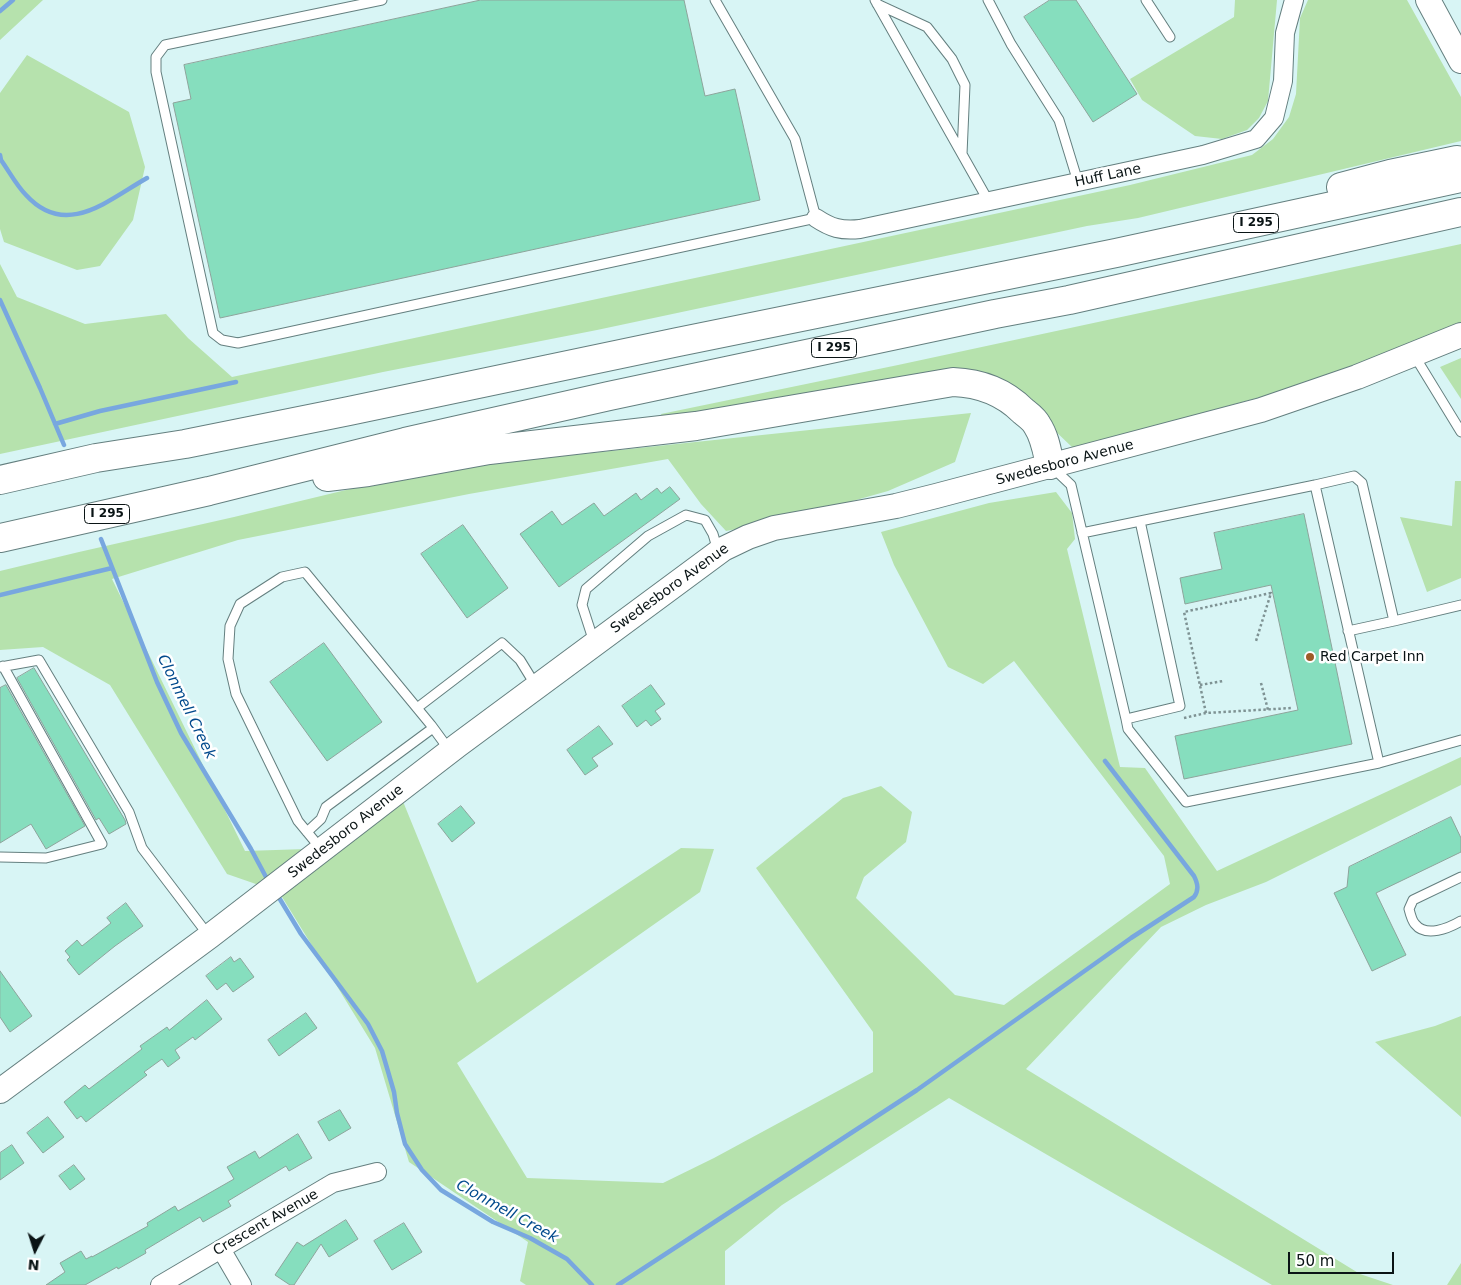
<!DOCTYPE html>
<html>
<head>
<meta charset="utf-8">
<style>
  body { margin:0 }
  #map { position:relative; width:1461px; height:1285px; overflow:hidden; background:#d8f5f5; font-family:"DejaVu Sans",sans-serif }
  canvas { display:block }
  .north { position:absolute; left:10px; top:1225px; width:50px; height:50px; -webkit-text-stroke:4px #fff; paint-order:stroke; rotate:185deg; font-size:14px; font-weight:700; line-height:20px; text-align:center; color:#0a1415 }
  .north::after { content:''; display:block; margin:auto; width:18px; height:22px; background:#0a1415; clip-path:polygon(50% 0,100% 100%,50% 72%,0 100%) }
  .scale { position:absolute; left:1288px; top:1252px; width:106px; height:22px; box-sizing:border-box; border:2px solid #0a1415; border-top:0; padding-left:6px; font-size:15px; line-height:18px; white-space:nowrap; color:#0a1415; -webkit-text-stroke:4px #fff; paint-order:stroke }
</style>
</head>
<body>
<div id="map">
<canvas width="1461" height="1285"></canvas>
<div class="north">N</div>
<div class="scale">50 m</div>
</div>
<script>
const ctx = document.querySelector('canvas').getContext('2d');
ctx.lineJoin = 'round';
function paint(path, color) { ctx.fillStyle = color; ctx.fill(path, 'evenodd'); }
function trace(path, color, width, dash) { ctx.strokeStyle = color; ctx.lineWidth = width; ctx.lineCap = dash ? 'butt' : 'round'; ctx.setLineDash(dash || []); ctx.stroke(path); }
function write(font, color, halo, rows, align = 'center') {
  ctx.font = font + ' "DejaVu Sans",sans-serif'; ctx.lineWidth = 5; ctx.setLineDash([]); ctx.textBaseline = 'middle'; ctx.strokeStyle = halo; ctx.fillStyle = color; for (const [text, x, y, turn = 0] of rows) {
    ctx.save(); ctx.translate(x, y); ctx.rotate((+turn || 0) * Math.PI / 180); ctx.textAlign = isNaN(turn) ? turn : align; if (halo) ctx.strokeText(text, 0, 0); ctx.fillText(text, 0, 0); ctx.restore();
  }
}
paint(new Path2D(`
  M 0,0 L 43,0 L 0,40 Z
  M 1235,0 L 1277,0 L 1268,101 L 1259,118 L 1247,130 L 1222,139 L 1195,136 L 1142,100 L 1130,79 L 1234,17 Z
  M 1308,0 L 1407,0 L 1461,97 L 1461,141 L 1138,218 L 1087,226 L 597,330 L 383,372 L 0,454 L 0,264 L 17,297 L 85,324 L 166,314 L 188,338 L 232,377 L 1130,185 L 1252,155 L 1273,139 L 1289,117 L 1296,94 L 1300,18 Z
  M 27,55 L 129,112 L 145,167 L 133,220 L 100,266 L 77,270 L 4,242 L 0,229 L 0,93 Z
  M 1461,244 L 1461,323 L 1425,338 L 1301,386 L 1073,448 L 1029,406 L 1004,387 L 664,425 L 661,414 L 898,365 Z
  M 1461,358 L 1461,399 L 1440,367 Z
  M 971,413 L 955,462 L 888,491 L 789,519 L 726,531 L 701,504 L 668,459 L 469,494 L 238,540 L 112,579 L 245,851 L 337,848 L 402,799 L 477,983 L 681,848 L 714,849 L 700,892 L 457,1063 L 527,1178 L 663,1183 L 714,1158 L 873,1072 L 873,1032 L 756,868 L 843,798 L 881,786 L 912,812 L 906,842 L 864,877 L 856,898 L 955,995 L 1004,1005 L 1170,884 L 1164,856 L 1014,661 L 983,684 L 948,667 L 894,565 L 881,532 L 989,503 L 1056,492 L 1072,513 L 1075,539 L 1067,549 L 1120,767 L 1145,768 L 1217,871 L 1461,757 L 1461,785 L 1266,882 L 1206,905 L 1161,927 L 1026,1069 L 1360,1274 L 1393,1285 L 1272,1285 L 949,1098 L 782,1205 L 725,1251 L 725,1285 L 526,1285 L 520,1281 L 528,1242 L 409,1162 L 375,1048 L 279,892 L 227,874 L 110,685 L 43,647 L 0,650 L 0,571 L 79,552 L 234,517 L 379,482 L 477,465 Z
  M 1455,481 L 1461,481 L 1461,578 L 1427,592 L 1400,517 L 1452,526 Z
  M 1461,1016 L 1461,1117 L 1375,1042 L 1435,1026 Z
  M 1461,1263 L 1461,1285 L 1447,1285 Z`), '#b6e2ad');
trace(new Path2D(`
  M 0,11 L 13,0
  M 0,155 L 1,160 C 9,171 16,185 26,195 C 66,239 108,200 147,178
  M 0,300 L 40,388 L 64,445
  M 55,424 L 100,411 L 236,382
  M 101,539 L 157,682 L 181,733 L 251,849 L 266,877
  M 0,595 L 112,568
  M 278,896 L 301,934 L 368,1024 L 382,1051 L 394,1092 L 397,1113 L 405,1144 L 422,1170 L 441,1190 L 493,1222 L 530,1238 L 567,1259 L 592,1285
  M 618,1285 L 917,1090 L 1131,938 L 1194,897 C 1199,890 1198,884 1194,876 L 1105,761`), '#78a7df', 4.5);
const building = new Path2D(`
  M 481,0 L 684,0 L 705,96 L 735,89 L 760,200 L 220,318 L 173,103 L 191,99 L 184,65 Z
  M 1050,0 L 1076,0 L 1137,94 L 1093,122 L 1024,17 Z
  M 670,487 L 680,499 L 559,587 L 520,534 L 552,511 L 562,525 L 594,503 L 604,516 L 636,493 L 641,500 L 657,488 L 661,493 Z
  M 1304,514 L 1352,744 L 1184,779 L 1175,736 L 1298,710 L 1271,585 L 1185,604 L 1180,578 L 1222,569 L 1214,533 Z
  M 463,525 L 508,588 L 467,618 L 421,554 Z
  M 324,643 L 382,722 L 327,761 L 270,682 Z
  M 34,668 L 125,820 L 126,824 L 109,834 L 99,818 L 96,820 L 17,678 Z
  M 6,685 L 85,826 L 46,849 L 31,824 L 0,843 L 0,688 Z
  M 651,685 L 665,704 L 655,711 L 661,719 L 651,726 L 646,720 L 637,727 L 622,706 Z
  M 599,726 L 613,744 L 592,758 L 598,766 L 585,775 L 567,750 Z
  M 461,806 L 475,823 L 452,842 L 438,824 Z
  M 1451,817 L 1461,838 L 1461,852 L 1376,893 L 1406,955 L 1372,971 L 1334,893 L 1347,887 L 1349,867 Z
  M 126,903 L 143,926 L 115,946 L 79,975 L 67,960 L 70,957 L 65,951 L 77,940 L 82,946 L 111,923 L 107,918 Z
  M 231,957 L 234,962 L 240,958 L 254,977 L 233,992 L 226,983 L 217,990 L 206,976 Z
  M 0,971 L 32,1016 L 10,1032 L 0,1017 Z
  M 207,1000 L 222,1019 L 195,1040 L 193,1037 L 175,1050 L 180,1058 L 168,1067 L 162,1059 L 144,1072 L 147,1075 L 86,1122 L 81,1116 L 77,1119 L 64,1102 L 85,1085 L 89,1089 L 142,1049 L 140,1046 L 167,1027 L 169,1030 Z
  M 306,1013 L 317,1028 L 279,1056 L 268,1040 Z
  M 340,1110 L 351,1128 L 329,1141 L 318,1122 Z
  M 48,1117 L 64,1137 L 43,1153 L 27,1133 Z
  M 298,1134 L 312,1158 L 289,1171 L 286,1166 L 228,1201 L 231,1206 L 203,1222 L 200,1217 L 145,1250 L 146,1253 L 118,1269 L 117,1267 L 85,1285 L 46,1285 L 65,1272 L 60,1263 L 81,1251 L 86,1259 L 92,1256 L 92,1257 L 148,1226 L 147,1223 L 175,1206 L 178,1211 L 234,1179 L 227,1167 L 255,1151 L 259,1158 Z
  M 12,1145 L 24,1163 L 0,1180 L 0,1153 Z
  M 74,1165 L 85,1179 L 70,1190 L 59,1176 Z
  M 346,1220 L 358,1239 L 329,1257 L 321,1244 L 294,1285 L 290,1285 L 275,1275 L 297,1242 L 303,1246 Z
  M 404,1223 L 422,1252 L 392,1270 L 374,1241 Z`);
paint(building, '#86debe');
trace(building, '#8da49b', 1);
const lane = new Path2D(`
  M 382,0 L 165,45 L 156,57 L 156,72 L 213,333 L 222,340 L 238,343 L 816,218 L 795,139 L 715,0
  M 875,0 L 989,202
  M 988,0 L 1011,44 L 1059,120 L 1078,182
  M 1146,0 L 1170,37
  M 877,4 L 927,27 L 952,59 L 965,85 L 962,154
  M 1414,355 L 1461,432
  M 1052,467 L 1071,485 L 1126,719 L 1128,729 L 1186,802 L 1379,763 L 1315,485 L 1082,533
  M 1315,485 L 1354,476 L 1362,483 L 1394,621 L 1461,605
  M 1348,631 L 1394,621
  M 594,642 L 582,605 L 586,589 L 648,536 L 686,515 L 705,520 L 713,534 L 718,551
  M 0,667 L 39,660 L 129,812 L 142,848 L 209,936
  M 417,708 L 502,643 L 520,660 L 536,686
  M 1126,719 L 1180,706 L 1140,521
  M 1379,763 L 1461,740
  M 307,832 L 321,819 L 326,807 L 433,728
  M 322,850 L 298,821 L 236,694 L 228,659 L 230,626 L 240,604 L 282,577 L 305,572 L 431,725 L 450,751
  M 0,857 L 46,858 L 102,844 L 3,666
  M 1461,877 L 1413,900 L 1409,909 C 1410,913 1412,921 1415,924 C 1426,938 1449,928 1461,921`);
const street = new Path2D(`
  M 816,218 C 831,228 841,231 860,229 L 1203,155 L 1256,139 L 1274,118 L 1283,81 L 1285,33 L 1294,0
  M 221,1249 L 242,1285
  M 160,1285 L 333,1183 L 377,1172`);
const secondary = new Path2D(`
  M 1428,0 L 1461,61
  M 0,1091 L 210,936 L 458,745 L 723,549 L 748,537 L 774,528 L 896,506 L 936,496 L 1261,410 L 1357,377 L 1461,335`);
const highway = new Path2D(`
  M 1341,187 L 1390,174 L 1457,160
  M 327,477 L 368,472 L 489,450 L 696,426 L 953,382 C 980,383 1004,392 1023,411 C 1028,415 1034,419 1037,425 C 1045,437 1047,451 1050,465
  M 0,480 L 96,458 L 185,444 L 349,411 L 678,342 L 1116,253 L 1461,178
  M 0,538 L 209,491 L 405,442 L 609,396 L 995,314 L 1069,300 L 1461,212`);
trace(lane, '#647f7f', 11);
trace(street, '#647f7f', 20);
trace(secondary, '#647f7f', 26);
trace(highway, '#647f7f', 30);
trace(new Path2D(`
  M 1261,683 L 1268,710
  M 1200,685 L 1223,681
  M 1206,713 L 1184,612 L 1271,593 L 1256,641
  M 1184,718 L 1206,713 L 1292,708`), '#7e9293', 2.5, [2.5, 2.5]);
trace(lane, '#fff', 9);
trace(street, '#fff', 18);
trace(secondary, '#fff', 24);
trace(highway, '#fff', 28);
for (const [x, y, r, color] of [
  [1310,657,5,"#9d5c28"]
]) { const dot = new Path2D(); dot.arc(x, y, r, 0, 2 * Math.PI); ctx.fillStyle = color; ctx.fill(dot); trace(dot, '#fff', 2); }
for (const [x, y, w] of [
  [1256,223,45],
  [834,348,45],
  [107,514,45]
]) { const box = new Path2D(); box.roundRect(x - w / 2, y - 9.5, w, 19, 4); ctx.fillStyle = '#fff'; ctx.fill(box); trace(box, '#0a1415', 1); }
write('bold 12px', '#0a1415', null, [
  ["I 295",1256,223],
  ["I 295",834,348],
  ["I 295",107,514]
]);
write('14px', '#0a1415', '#fff', [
  ["Huff Lane",1108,176,-12],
  ["Swedesboro Avenue",1065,463,-15],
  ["Swedesboro Avenue",670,589,-36],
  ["Swedesboro Avenue",346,832,-38],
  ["Crescent Avenue",266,1223,-30]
]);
write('14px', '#0a1415', '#fff', [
  ["Red Carpet Inn",1320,657]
], 'left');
write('italic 15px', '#024a8d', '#fff', [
  ["Clonmell Creek",186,707,64],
  ["Clonmell Creek",507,1212,29]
]);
</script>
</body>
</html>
